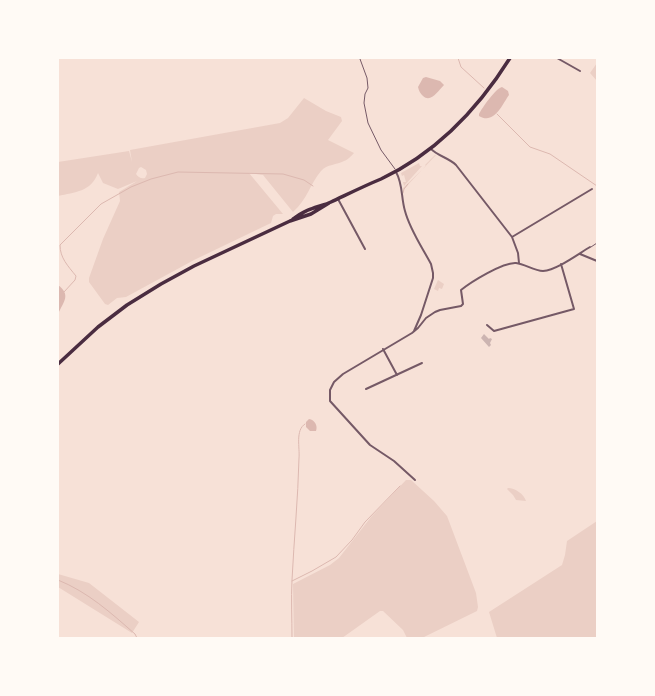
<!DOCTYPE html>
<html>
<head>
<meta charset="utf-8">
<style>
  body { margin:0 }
  #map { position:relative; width:655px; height:696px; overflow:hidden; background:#f7e1d7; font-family:"DM Sans",sans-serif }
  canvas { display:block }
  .frame { position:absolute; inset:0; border:59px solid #fffaf5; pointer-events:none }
</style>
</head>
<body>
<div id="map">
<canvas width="655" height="696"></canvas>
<div class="frame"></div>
</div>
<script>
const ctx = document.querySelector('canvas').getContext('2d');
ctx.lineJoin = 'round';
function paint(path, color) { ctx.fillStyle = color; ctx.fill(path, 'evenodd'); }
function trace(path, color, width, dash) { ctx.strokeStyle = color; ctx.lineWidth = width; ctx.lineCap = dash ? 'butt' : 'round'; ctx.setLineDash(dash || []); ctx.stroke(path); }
paint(new Path2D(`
  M 597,63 L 597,81 L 590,73 Z
  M 304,98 L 326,111 L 341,117 L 342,121 L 328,140 L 354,153 C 351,156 348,160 344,161 C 337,165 327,164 321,171 C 310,184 307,200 293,212 L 263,175 L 249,173 L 283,214 L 276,214 L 273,216 L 271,223 L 194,260 L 126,297 L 117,298 L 108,305 L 105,304 L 89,282 L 89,278 L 103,239 L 120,201 L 119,192 L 137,181 L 118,189 L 103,183 L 98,173 C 91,192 75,192 58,196 L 58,162 L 129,151 L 132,162 L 130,150 L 280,123 L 288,118 ZM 141,167 L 146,170 L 147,174 L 145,178 C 141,179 138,177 136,174 L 139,168 Z
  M 435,155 L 436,155 L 403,190 L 403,188 L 426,166 L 425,165 Z
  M 419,163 L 420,166 L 422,166 L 404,186 L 403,182 L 406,182 L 404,175 L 402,176 L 401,173 Z
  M 438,280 L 444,284 L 442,289 L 439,288 L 438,291 L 434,289 Z
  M 406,480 L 411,480 L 434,501 L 447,516 L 476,593 L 478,607 L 477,611 L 422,638 L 407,638 L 403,630 L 383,611 L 380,611 L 342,638 L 294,638 L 293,584 L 330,565 L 339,558 L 371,517 Z
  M 508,488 C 515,488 524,494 526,501 L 516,500 L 513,495 L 507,489 Z
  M 597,521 L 597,638 L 497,638 L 489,612 L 562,565 L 565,555 L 567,541 Z
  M 58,574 L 89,583 L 139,622 L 132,633 L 58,587 Z`), '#ebcfc5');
paint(new Path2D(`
  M 426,77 L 440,81 L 444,85 C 438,91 431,103 423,96 C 420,93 419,91 418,87 L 423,78 Z
  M 502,87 L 508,91 L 509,95 C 502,105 494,125 479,116 L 479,114 C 482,108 496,88 502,87 Z
  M 58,285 C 71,295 64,301 58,314 Z
  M 309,419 C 315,420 318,426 316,431 L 310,431 L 306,427 L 306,422 Z`), '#dcb8b0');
trace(new Path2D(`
  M 458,58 L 461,67 L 484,88
  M 497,114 L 530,147 L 550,154 L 597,186
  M 403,193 L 404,189 L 408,184
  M 64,292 L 75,280 L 76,276 C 68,266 60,258 60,245 L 101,204 L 131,187 L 151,179 L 178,172 L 283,174 L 304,180 L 313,186
  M 58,580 C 88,592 111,613 135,634 L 137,638
  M 292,581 L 312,571 L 336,557 L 352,540 L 365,522 L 400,486
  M 292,638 C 292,619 291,599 292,580 C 294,539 298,499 299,458 C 300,448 295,430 305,424`), '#dcb8b0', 1);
paint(new Path2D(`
  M 484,334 L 489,339 L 490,338 L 492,339 L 490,343 L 491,345 L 489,347 L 481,338 Z`), '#ccb4b1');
trace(new Path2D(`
  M 360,59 L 367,78 L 368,88 L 365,94 L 364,103 L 368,123 L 381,150 L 395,169
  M 591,247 L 597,243`), '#755966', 1);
trace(new Path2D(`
  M 557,58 L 580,71
  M 431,149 C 438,156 449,158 456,165 L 512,237 L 518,253 L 519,263
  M 396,172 C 403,184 401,198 405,211 C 410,230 422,247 431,264 L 433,273 L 433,278 L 421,315 L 414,331
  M 338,199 L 365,249
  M 512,237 L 592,189
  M 580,254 L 597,261
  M 487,325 L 494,331 L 574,309 L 561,264
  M 383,349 L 397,375
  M 366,389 L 422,363
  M 415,480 L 394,461 L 370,445 L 330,401 L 330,390 L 334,382 L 343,374 L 412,333 L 418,328 L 426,318 L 435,312 L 440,310 L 461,306 L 463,304 L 461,290 C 471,282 503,262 516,263 C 525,264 534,271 543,271 C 557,270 578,254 590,247`), '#755966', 2);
trace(new Path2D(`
  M 293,219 C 299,215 304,211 311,209 C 318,206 325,205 331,202 C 348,194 364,186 381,179 C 436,153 478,109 510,58
  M 58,364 L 98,327 L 127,305 L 161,284 L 194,266 L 290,221 L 311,214 L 329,203`), '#4a2c40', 3.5);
</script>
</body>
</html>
